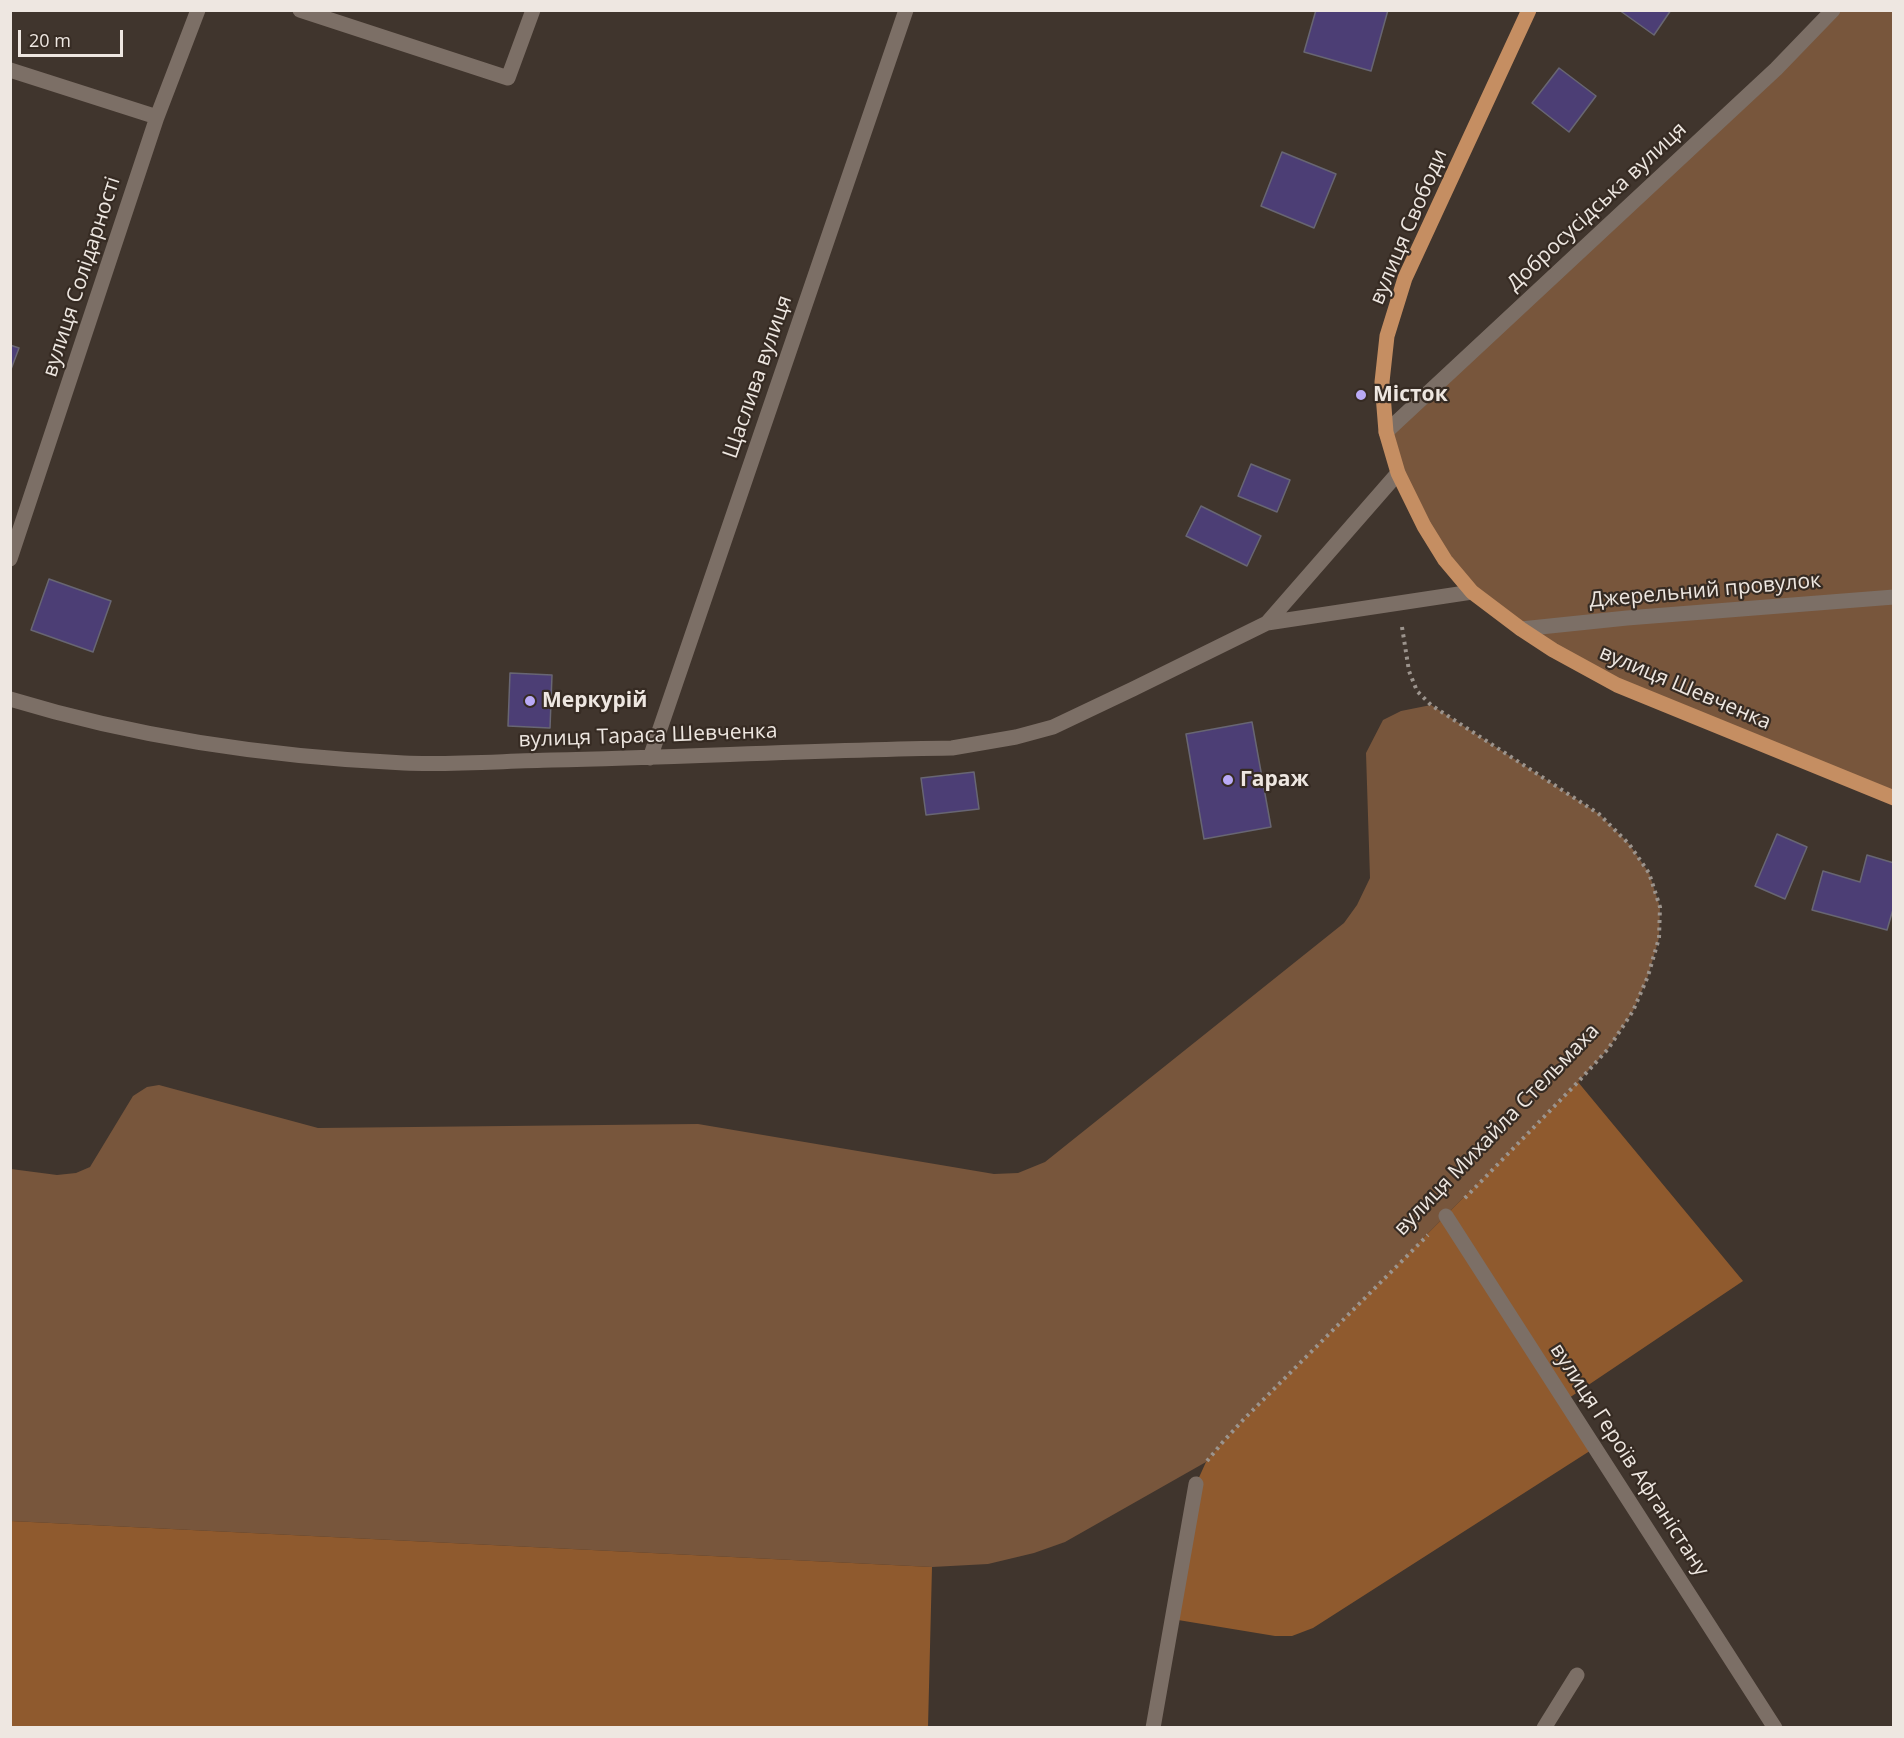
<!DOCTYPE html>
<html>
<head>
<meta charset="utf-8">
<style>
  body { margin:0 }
  #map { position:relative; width:1904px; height:1738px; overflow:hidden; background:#40352d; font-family:"Open Sans",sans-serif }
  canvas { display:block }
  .frame { position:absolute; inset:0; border:12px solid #eee7e1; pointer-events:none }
  .scale { position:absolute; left:18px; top:30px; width:105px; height:27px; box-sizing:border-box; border:3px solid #eee7e1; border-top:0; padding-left:8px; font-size:18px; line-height:21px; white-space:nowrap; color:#eee7e1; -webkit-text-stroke:4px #362b23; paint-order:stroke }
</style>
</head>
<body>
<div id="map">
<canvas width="1904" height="1738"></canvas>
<div class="frame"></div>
<div class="scale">20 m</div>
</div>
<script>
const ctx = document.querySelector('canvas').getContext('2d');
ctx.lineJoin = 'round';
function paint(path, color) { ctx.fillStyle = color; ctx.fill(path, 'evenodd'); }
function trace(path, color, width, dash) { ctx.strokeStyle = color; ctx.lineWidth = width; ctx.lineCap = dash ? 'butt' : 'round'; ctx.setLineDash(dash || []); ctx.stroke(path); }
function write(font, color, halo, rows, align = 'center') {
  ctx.font = font + ' "Open Sans",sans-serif'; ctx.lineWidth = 4.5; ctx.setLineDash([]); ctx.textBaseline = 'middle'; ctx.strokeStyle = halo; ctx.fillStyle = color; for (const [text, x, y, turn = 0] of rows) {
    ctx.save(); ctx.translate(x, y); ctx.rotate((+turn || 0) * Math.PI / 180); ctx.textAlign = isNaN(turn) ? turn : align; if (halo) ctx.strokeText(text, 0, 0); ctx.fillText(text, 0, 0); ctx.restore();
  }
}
paint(new Path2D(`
  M 1833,11 L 1893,11 L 1893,798 L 1643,697 L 1521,629 L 1445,560 L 1386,432 Z
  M 1431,705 L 1599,814 L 1629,844 L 1649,873 L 1660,907 L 1659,938 L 1648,976 L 1633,1011 L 1608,1049 L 1578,1082 L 1243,1420 L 1222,1443 L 1206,1462 L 1065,1542 L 1034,1553 L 988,1564 L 932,1567 L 11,1521 L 11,1169 L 57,1175 L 76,1173 L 90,1167 L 133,1096 L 147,1087 L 159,1085 L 318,1128 L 698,1124 L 994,1174 L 1018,1173 L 1045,1162 L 1344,923 L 1357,905 L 1370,878 L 1366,753 L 1383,720 L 1401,711 Z`), '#78563c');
paint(new Path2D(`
  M 1578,1082 L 1743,1281 L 1566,1400 L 1596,1447 L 1313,1628 L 1292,1636 L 1275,1636 L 1172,1619 L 1196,1484 L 1206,1462 L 1222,1443 L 1243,1420 Z
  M 11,1521 L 932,1567 L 928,1727 L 11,1727 Z`), '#8f5a2e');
const building = new Path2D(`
  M 1316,10 L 1388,10 L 1371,71 L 1304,52 Z
  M 1619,10 L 1671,10 L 1654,35 Z
  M 1559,68 L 1596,96 L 1569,132 L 1532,103 Z
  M 1282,152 L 1336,174 L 1314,228 L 1261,206 Z
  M 10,345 L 19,348 L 10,372 Z
  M 1251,464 L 1290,480 L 1277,512 L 1238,496 Z
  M 1201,506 L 1261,536 L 1247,566 L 1186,536 Z
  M 49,579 L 111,601 L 93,652 L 31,630 Z
  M 510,673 L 552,675 L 550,728 L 508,726 Z
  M 1252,722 L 1271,827 L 1204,839 L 1186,734 Z
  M 974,772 L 979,809 L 926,815 L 921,778 Z
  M 1777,834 L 1807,847 L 1785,899 L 1755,886 Z
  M 1867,855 L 1894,863 L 1894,906 L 1887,930 L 1812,910 L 1823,871 L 1860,882 Z`);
paint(building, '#4c3e75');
trace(building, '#686673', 1.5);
trace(new Path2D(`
  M 1402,627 L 1409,671 L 1417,691 L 1431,705 L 1599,814 L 1629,844 L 1649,873 L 1660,907 L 1659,938 L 1648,976 L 1633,1011 L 1608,1049 L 1578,1082 L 1463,1200
  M 1207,1461 L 1222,1443 L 1243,1420 L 1428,1235`), '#9c948d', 4, [3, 4.5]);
trace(new Path2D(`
  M 300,10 L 508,78 L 533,10
  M 10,70 L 157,117
  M 1386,432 L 1776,69 L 1833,10
  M 10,559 L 157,117 L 198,10
  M 1267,623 L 1398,473
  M 1521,629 L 1627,618 L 1894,597
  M 10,699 C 138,738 271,757 404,763 C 453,765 503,761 552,760 C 685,757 819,750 952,748 L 1016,737 L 1053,727 L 1133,689 L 1267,623 L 1472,592
  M 650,758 L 906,10
  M 1446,1216 L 1775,1728
  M 1153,1728 L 1196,1484
  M 1544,1728 L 1577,1675`), '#7c6f66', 15);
trace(new Path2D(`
  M 1529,10 L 1405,278 L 1387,336 L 1382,382 L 1386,432 L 1398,473 L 1424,526 L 1445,560 L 1472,592 L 1521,629 L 1553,650 L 1617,685 L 1894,798`), '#c58e62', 15);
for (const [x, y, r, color] of [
  [1361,395,6,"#baaaf6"],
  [530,701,6,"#baaaf6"],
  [1228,780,6,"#baaaf6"]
]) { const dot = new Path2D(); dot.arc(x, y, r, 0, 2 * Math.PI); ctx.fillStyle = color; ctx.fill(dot); trace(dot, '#362b23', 2); }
write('21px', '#eee7e1', '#362b23', [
  ["Добросусідська вулиця",1597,207,-43],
  ["вулиця Свободи",1409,227,-67],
  ["вулиця Солідарності",82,277,-72],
  ["Щаслива вулиця",758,377,-71],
  ["Джерельний провулок",1705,591,-5],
  ["вулиця Шевченка",1685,688,23],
  ["вулиця Тараса Шевченка",648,736,-2],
  ["вулиця Михайла Стельмаха",1497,1130,-46],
  ["вулиця Героїв Афганістану",1629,1460,57]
]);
write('bold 21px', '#eee7e1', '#362b23', [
  ["Місток",1373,395],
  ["Меркурій",542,701],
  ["Гараж",1240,780]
], 'left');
</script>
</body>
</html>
